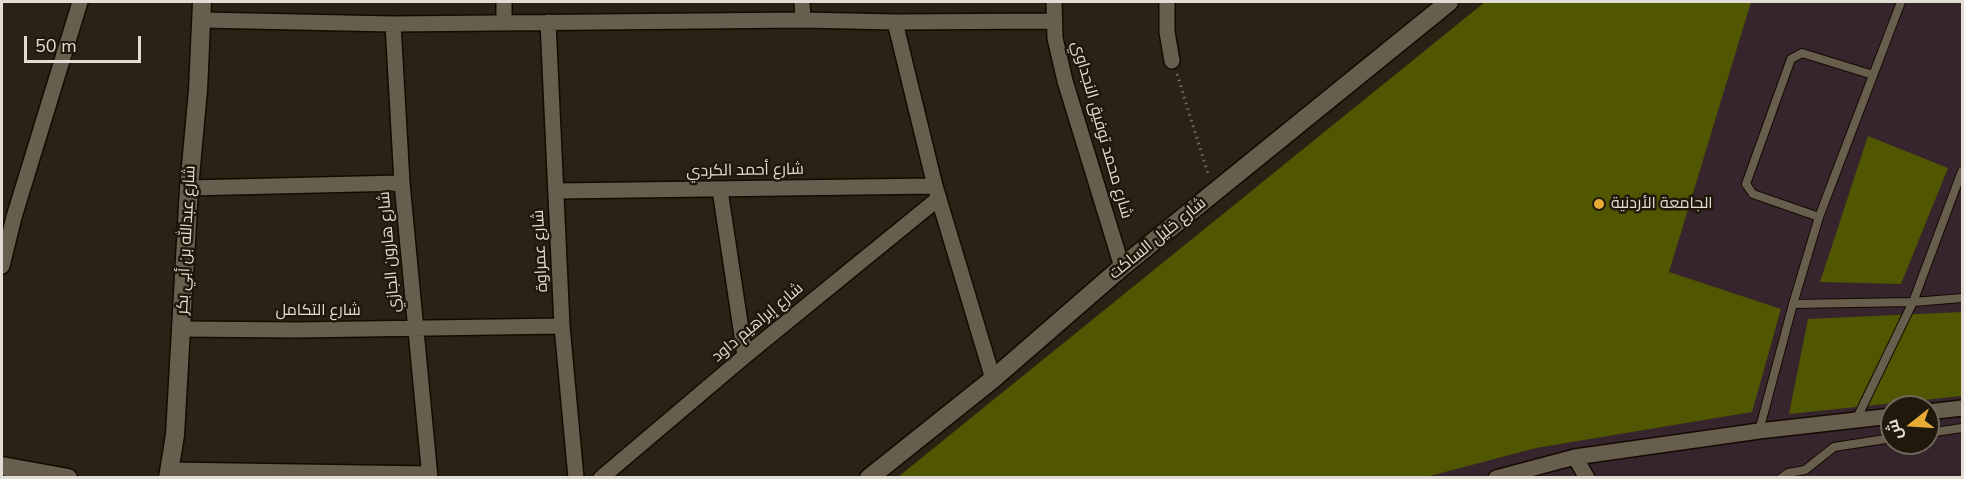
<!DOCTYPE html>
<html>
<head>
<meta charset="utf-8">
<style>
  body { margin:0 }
  #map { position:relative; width:1964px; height:479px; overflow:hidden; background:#2a2214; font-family:"Nunito Sans",Cairo,sans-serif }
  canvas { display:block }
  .frame { position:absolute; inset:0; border:3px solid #e2ddd4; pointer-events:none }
  .north { position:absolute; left:1880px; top:395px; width:60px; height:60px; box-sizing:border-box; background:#20190b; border:2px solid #6e675b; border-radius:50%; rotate:253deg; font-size:16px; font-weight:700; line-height:24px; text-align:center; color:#e2ddd4 }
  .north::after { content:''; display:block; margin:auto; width:21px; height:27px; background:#e7ac36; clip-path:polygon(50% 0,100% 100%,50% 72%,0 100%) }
  .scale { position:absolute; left:24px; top:36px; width:117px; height:27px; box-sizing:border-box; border:3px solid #e2ddd4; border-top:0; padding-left:8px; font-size:18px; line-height:21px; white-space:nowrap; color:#e2ddd4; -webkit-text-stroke:4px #20190b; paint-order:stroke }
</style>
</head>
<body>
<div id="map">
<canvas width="1964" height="479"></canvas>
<div class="frame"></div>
<div class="north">ش</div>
<div class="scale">50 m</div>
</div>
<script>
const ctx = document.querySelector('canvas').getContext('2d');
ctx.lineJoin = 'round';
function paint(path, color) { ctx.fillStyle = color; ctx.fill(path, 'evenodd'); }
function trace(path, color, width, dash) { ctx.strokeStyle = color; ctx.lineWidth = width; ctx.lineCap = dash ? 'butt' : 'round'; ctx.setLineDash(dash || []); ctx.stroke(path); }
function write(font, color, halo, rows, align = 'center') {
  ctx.font = font + ' "Nunito Sans",Cairo,sans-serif'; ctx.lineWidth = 5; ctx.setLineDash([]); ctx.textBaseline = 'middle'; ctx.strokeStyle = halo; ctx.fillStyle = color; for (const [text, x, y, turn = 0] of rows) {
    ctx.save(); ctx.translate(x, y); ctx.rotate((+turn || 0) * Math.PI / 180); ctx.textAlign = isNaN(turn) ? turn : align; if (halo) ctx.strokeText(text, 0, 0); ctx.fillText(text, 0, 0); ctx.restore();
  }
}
paint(new Path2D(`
  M 1485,2 L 1962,2 L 1962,477 L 898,478 ZM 1892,407 L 1928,407 L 1928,443 L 1892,443 Z`), '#36252d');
paint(new Path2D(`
  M 1485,2 L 1751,2 L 1669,272 L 1781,309 L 1752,412 L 1536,448 L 1426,477 L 898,477 Z
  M 1868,136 L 1948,168 L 1901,284 L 1820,282 Z
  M 1962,312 L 1962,396 L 1789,414 L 1808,319 Z`), '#515700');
const service = new Path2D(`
  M 1819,217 L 1753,194 L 1746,184 L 1791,59 L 1802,53 L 1873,75
  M 1793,304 L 1913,302 L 1962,298
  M 1856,420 L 1913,302 L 1962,171
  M 1759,431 L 1793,304 L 1819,217 L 1901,2
  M 1928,433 L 1962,428
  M 1781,478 L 1788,473 L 1805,470 L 1834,447 L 1892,438`);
const minor = new Path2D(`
  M 802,2 L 803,20
  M 1054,2 L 1055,38 L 1065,81 L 1122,267
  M 1167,2 L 1167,32 L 1172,61
  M 202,20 L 393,24 L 803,20 L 895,22 L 1053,21
  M 548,22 L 562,326 L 576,478
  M 895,22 L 935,186 L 993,379
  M 504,23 L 504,2
  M 393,24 L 402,183 L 430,478
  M 189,188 L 402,183
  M 720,190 L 745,356
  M 556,191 L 935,186
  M 2,266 L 14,217 L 80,2
  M 182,329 L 296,330 L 562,326
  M 1928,412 L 1962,408
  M 1575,457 L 1587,478
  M 169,470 L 429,474
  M 601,478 L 745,356 L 939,198
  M 1496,478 L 1575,457 L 1759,431 L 1892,416`);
const tertiary = new Path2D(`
  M 2,466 L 68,478
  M 168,478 L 175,435 L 189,188 L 198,90 L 202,2
  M 869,478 L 993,379 L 1122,267 L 1449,2`);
trace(service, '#120b01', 10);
trace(minor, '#120b01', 18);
trace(tertiary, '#120b01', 21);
trace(new Path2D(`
  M 1177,74 L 1209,177`), '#756e62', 3, [1.5, 4.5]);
trace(service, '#675e4e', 8);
trace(minor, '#675e4e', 15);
trace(tertiary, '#675e4e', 18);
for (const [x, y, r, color] of [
  [1599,204,6,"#e7ac36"]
]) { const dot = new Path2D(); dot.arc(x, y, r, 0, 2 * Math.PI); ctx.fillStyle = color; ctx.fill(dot); trace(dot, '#20190b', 2); }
write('16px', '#e2ddd4', '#20190b', [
  ["شارع محمد توفيق النجداوي",1101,130,74],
  ["شارع أحمد الكردي",745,171,-1],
  ["شارع خليل الساكت",1158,239,-39],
  ["شارع عبدالله بن أبي بكر",187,240,-87],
  ["شارع عمراوة",541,251,-93],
  ["شارع هارون الجازي",390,252,-95],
  ["شارع التكامل",318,311],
  ["شارع إبراهيم داود",758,323,-40]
]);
write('16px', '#e2ddd4', '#20190b', [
  ["الجامعة الأردنية",1611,204]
], 'left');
</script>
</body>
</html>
